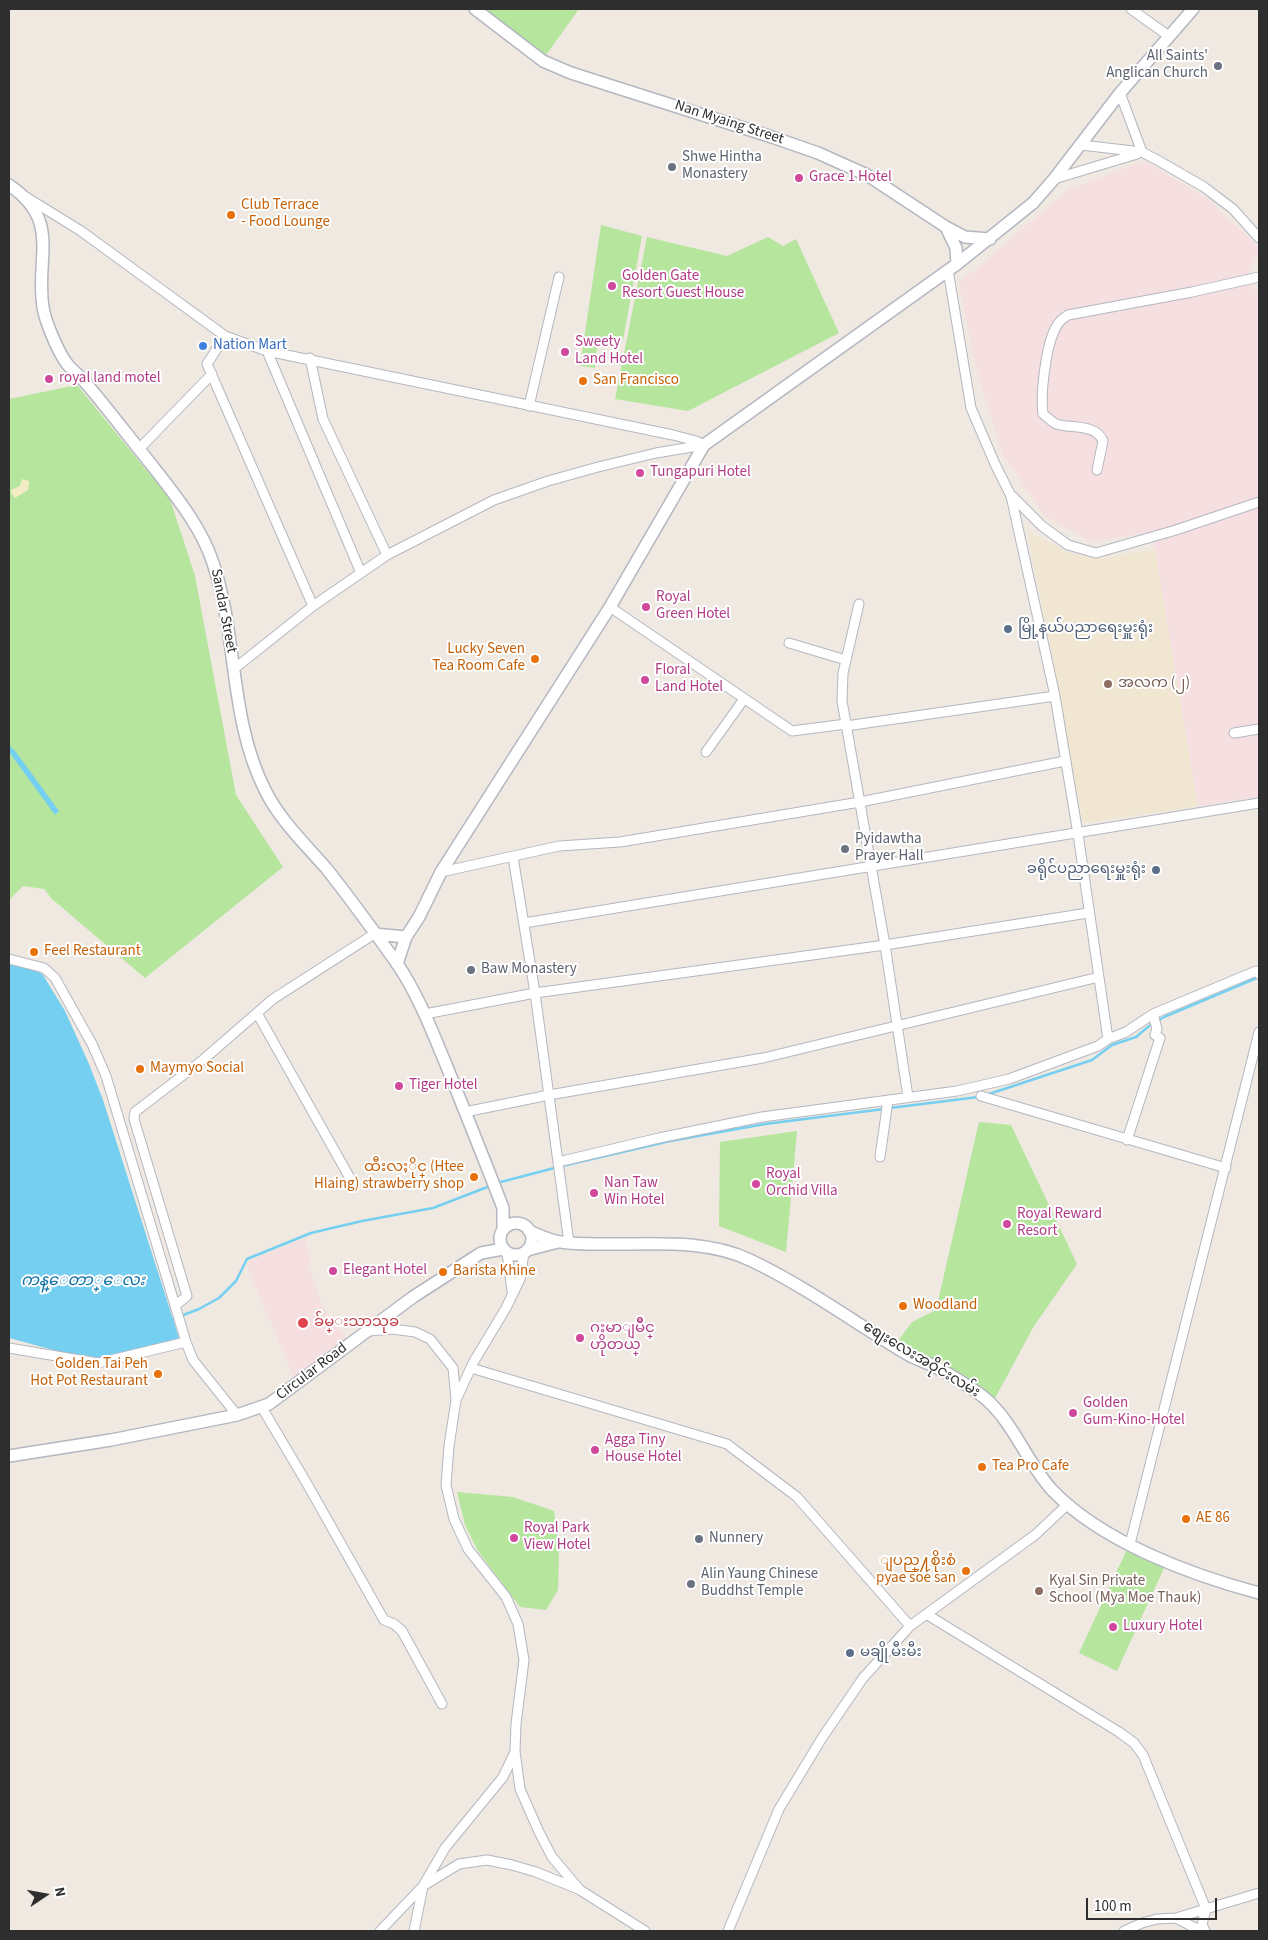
<!DOCTYPE html>
<html>
<head>
<meta charset="utf-8">
<style>
  body { margin:0 }
  #map { position:relative; width:1268px; height:1940px; overflow:hidden; background:#efe9e1; font-family:"Source Sans 3",sans-serif }
  canvas { display:block }
  .frame { position:absolute; inset:0; border:10px solid #2e2e2e; pointer-events:none }
  .north { position:absolute; left:20px; top:1870px; width:50px; height:50px; -webkit-text-stroke:4px #fff; paint-order:stroke; rotate:78deg; font-size:14px; font-weight:700; line-height:20px; text-align:center; color:#2e2e2e }
  .north::after { content:''; display:block; margin:auto; width:18px; height:22px; background:#2e2e2e; clip-path:polygon(50% 0,100% 100%,50% 72%,0 100%) }
  .scale { position:absolute; left:1086px; top:1898px; width:131px; height:22px; box-sizing:border-box; border:2px solid #2e2e2e; border-top:0; padding-left:6px; font-size:15px; line-height:18px; white-space:nowrap; color:#2e2e2e; -webkit-text-stroke:4px #fff; paint-order:stroke }
</style>
</head>
<body>
<div id="map">
<canvas width="1268" height="1940"></canvas>
<div class="frame"></div>
<div class="north">N</div>
<div class="scale">100 m</div>
</div>
<script>
const ctx = document.querySelector('canvas').getContext('2d');
ctx.lineJoin = 'round';
function paint(path, color) { ctx.fillStyle = color; ctx.fill(path, 'evenodd'); }
function trace(path, color, width, dash) { ctx.strokeStyle = color; ctx.lineWidth = width; ctx.lineCap = dash ? 'butt' : 'round'; ctx.setLineDash(dash || []); ctx.stroke(path); }
function write(font, color, halo, rows, align = 'center') {
  ctx.font = font + ' "Source Sans 3","Noto Sans Myanmar",sans-serif'; ctx.lineWidth = 4; ctx.setLineDash([]); ctx.textBaseline = 'middle'; ctx.strokeStyle = halo; ctx.fillStyle = color; for (const [text, x, y, turn = 0] of rows) {
    ctx.save(); ctx.translate(x, y); ctx.rotate((+turn || 0) * Math.PI / 180); ctx.textAlign = isNaN(turn) ? turn : align; if (halo) ctx.strokeText(text, 0, 0); ctx.fillText(text, 0, 0); ctx.restore();
  }
}
paint(new Path2D(`
  M 1028,532 L 1072,554 L 1104,558 L 1155,549 L 1198,806 L 1083,823 Z`), '#f0e6d1');
paint(new Path2D(`
  M 1144,161 L 1208,199 L 1259,248 L 1259,252 L 1250,269 L 1254,291 L 1259,291 L 1259,797 L 1198,806 L 1152,532 L 1091,542 L 1044,515 L 1002,453 L 977,372 L 959,283 L 1069,189 Z
  M 305,1238 L 311,1263 L 308,1265 L 323,1307 L 348,1340 L 294,1378 L 247,1266 L 248,1261 Z`), '#f5dfe0');
paint(new Path2D(`
  M 478,9 L 579,9 L 544,58 Z
  M 601,225 L 642,236 L 623,340 L 598,337 L 595,368 L 580,366 Z
  M 647,237 L 727,256 L 768,237 L 783,246 L 796,239 L 839,333 L 688,411 L 615,399 Z
  M 77,385 L 170,499 L 195,576 L 236,795 L 283,867 L 145,978 L 52,899 L 44,889 L 23,886 L 9,900 L 9,399 Z
  M 979,1122 L 1011,1125 L 1077,1264 L 1034,1326 L 994,1400 L 981,1389 L 898,1341 L 912,1322 L 936,1310 Z
  M 797,1131 L 786,1252 L 719,1226 L 720,1142 Z
  M 457,1492 L 513,1497 L 554,1511 L 559,1555 L 558,1590 L 546,1610 L 520,1607 L 478,1551 L 465,1525 Z
  M 1128,1547 L 1165,1566 L 1117,1671 L 1079,1653 Z`), '#b6e59e');
paint(new Path2D(`
  M 22,479 L 29,481 L 28,490 L 15,498 L 11,493 L 11,490 L 20,486 Z`), '#f3ecc5');
paint(new Path2D(`
  M 9,745 L 16,752 L 59,811 L 55,815 L 9,752 Z
  M 9,960 L 32,967 L 43,975 L 65,1011 L 89,1064 L 103,1100 L 179,1338 L 94,1361 L 9,1338 Z`), '#75cff0');
trace(new Path2D(`
  M 989,1094 L 1092,1060 L 1112,1045 L 1136,1037 L 1149,1026 L 1164,1017 L 1259,977
  M 890,1108 L 978,1097
  M 497,1183 L 562,1166 L 670,1141 L 765,1124 L 884,1109
  M 173,1319 L 199,1309 L 219,1298 L 236,1281 L 247,1259 L 311,1233 L 362,1221 L 433,1208 L 490,1186`), '#75cff0', 2.5);
const street = new Path2D(`
  M 1131,9 L 1170,37
  M 1120,93 L 1142,152
  M 1081,145 L 1142,152 L 1159,161 L 1204,187 L 1233,209 L 1259,238
  M 1054,179 L 1137,154
  M 26,197 L 81,231 L 225,336 L 267,351 L 673,435 L 696,441 L 704,445
  M 948,270 L 971,408 L 995,464 L 1011,496 L 1055,696 L 1078,834 L 1108,1039
  M 225,336 L 207,364 L 313,606
  M 267,351 L 361,573
  M 310,358 L 323,419 L 387,555
  M 529,406 L 559,277
  M 139,449 L 212,374
  M 1097,470 L 1103,441 C 1095,423 1071,429 1056,424 C 1052,422 1047,417 1043,414 C 1040,394 1046,347 1055,329 C 1058,322 1062,319 1068,315 L 1192,292 L 1259,277
  M 1012,496 L 1042,526 L 1068,545 L 1096,553 L 1176,530 L 1259,502
  M 859,604 L 843,673 L 842,701 L 885,945 L 908,1097
  M 610,607 L 792,731 L 846,724
  M 789,643 L 846,660
  M 234,669 L 313,606 L 387,555 L 494,500 L 548,481 L 598,467 L 656,453 L 704,445
  M 846,726 L 1055,696
  M 1234,733 L 1259,729
  M 706,752 L 744,699
  M 513,857 L 535,993 L 569,1243
  M 441,872 L 559,846 L 620,842 L 860,802 L 1065,761
  M 524,923 L 1259,803
  M 9,959 L 44,968 L 55,978 L 92,1044 L 106,1076 L 186,1342 L 193,1360 L 237,1415
  M 257,1013 L 351,1180
  M 425,1014 L 535,993 L 885,945 L 1088,913
  M 981,1096 L 1226,1168
  M 465,1112 L 549,1095 L 763,1058 L 1099,977
  M 1127,1140 L 1160,1038 L 1155,1035 L 1157,1029 L 1153,1014
  M 880,1157 L 888,1100
  M 558,1162 L 659,1138 L 762,1117 L 957,1091 L 1009,1079 L 1098,1046 L 1108,1039 L 1126,1032 L 1153,1014 L 1256,971 L 1259,974
  M 507,1253 L 512,1291
  M 524,1253 L 520,1279 L 506,1308 L 473,1363 L 456,1400 L 449,1446 L 446,1485 L 454,1519 L 468,1549 L 506,1597 L 518,1624 L 524,1660 L 516,1724 L 515,1751 L 520,1789 L 539,1832 L 552,1857 L 580,1890 L 645,1931
  M 176,1305 L 187,1296 L 134,1119 L 135,1112 L 204,1059 L 273,999 L 374,934
  M 369,1331 L 392,1329 L 415,1332 L 430,1339 L 453,1368 L 456,1400
  M 9,1348 L 98,1363 L 186,1342
  M 471,1368 L 727,1444 L 797,1497 L 910,1626
  M 261,1406 L 306,1482 L 384,1620 L 394,1624 L 402,1631 L 442,1704
  M 1130,1544 L 1259,1032
  M 926,1614 L 1119,1732 L 1134,1743 L 1143,1755 L 1206,1909 L 1202,1924 L 1205,1931
  M 1176,1918 L 1201,1931
  M 380,1931 L 423,1886 L 459,1864 L 487,1860 L 512,1865 L 536,1872 L 578,1889
  M 414,1931 L 423,1886 L 445,1848 L 503,1777 L 515,1752
  M 728,1931 L 779,1809 L 822,1738 L 863,1678 L 910,1626 L 1035,1535 L 1068,1504
  M 1124,1931 L 1142,1923 L 1157,1919 L 1176,1918 L 1259,1893`);
const secondary = new Path2D(`
  M 475,9 L 543,61 L 571,73 L 772,137 L 818,153 L 867,175 L 946,227 L 956,248 L 957,264
  M 9,185 C 62,221 35,257 43,307 C 45,321 57,349 65,361 C 70,369 79,375 85,382 C 108,409 129,437 151,464 C 174,494 201,526 213,563 C 238,637 229,719 265,790 C 279,819 305,844 326,868 C 350,898 373,930 396,962 C 418,994 432,1031 447,1067 C 466,1114 485,1161 503,1208 L 503,1230
  M 946,227 L 965,237 L 990,239
  M 374,934 L 406,937
  M 397,964 L 406,937 L 419,917 L 441,872 L 610,607 L 704,445 L 957,264 L 1033,203 L 1054,179 L 1120,93 L 1193,9
  M500 1239a16 16 0 1 1 32 0a16 16 0 1 1-32 0Z
  M 529,1231 C 539,1235 550,1241 561,1242 C 573,1244 586,1244 599,1244 C 649,1245 704,1238 750,1260 C 805,1286 855,1323 907,1354 C 915,1359 925,1362 934,1366 C 952,1376 972,1387 987,1400 C 1014,1424 1028,1464 1052,1490 C 1102,1542 1191,1575 1259,1593
  M 527,1250 L 558,1242
  M 9,1456 L 111,1440 L 237,1415 L 269,1404 L 413,1297 L 481,1253 L 503,1249`);
trace(street, '#b4b7c1', 11);
trace(secondary, '#b4b7c1', 14);
trace(street, '#fff', 9);
trace(secondary, '#fff', 11);
for (const [x, y, r, color] of [
  [1218,66,5,"#6b7280"],
  [672,167,5,"#6b7280"],
  [799,178,5,"#d1479c"],
  [231,215,5,"#e8710a"],
  [612,286,5,"#d1479c"],
  [203,346,5,"#3f7fe0"],
  [565,352,5,"#d1479c"],
  [49,379,5,"#d1479c"],
  [583,381,5,"#e8710a"],
  [640,473,5,"#d1479c"],
  [646,607,5,"#d1479c"],
  [1008,629,5,"#5c6f8a"],
  [535,659,5,"#e8710a"],
  [645,680,5,"#d1479c"],
  [1108,684,5,"#8d6e63"],
  [845,849,5,"#6b7280"],
  [1156,870,5,"#5c6f8a"],
  [34,952,5,"#e8710a"],
  [471,970,5,"#6b7280"],
  [140,1069,5,"#e8710a"],
  [399,1086,5,"#d1479c"],
  [474,1177,5,"#e8710a"],
  [756,1184,5,"#d1479c"],
  [594,1193,5,"#d1479c"],
  [1007,1224,5,"#d1479c"],
  [333,1271,5,"#d1479c"],
  [443,1272,5,"#e8710a"],
  [903,1306,5,"#e8710a"],
  [303,1323,6,"#e0444e"],
  [580,1338,5,"#d1479c"],
  [158,1374,5,"#e8710a"],
  [1073,1413,5,"#d1479c"],
  [595,1450,5,"#d1479c"],
  [982,1467,5,"#e8710a"],
  [1186,1519,5,"#e8710a"],
  [514,1538,5,"#d1479c"],
  [699,1539,5,"#6b7280"],
  [966,1571,5,"#e8710a"],
  [691,1584,5,"#6b7280"],
  [1039,1591,5,"#8d6e63"],
  [1113,1627,5,"#d1479c"],
  [850,1653,5,"#5c6f8a"]
]) { const dot = new Path2D(); dot.arc(x, y, r, 0, 2 * Math.PI); ctx.fillStyle = color; ctx.fill(dot); trace(dot, '#fff', 2); }
write('15px', '#5b616d', '#fff', [
  ["All Saints'",1208,57,"right"],
  ["Anglican Church",1208,74,"right"],
  ["Shwe Hintha",682,158],
  ["Monastery",682,175],
  ["Pyidawtha",855,840],
  ["Prayer Hall",855,857],
  ["Baw Monastery",481,970],
  ["Nunnery",709,1539],
  ["Alin Yaung Chinese",701,1575],
  ["Buddhst Temple",701,1592]
], 'left');
write('15px', '#2e2e2e', '#fff', [
  ["Nan Myaing Street",729,123,18],
  ["Sandar Street",223,611,79],
  ["စျေးလေးအဝိုင်းလမ်း",921,1360,31],
  ["Circular Road",312,1372,-37]
]);
write('15px', '#b23c85', '#fff', [
  ["Grace 1 Hotel",809,178],
  ["Golden Gate",622,277],
  ["Resort Guest House",622,294],
  ["Sweety",575,343],
  ["Land Hotel",575,360],
  ["royal land motel",59,379],
  ["Tungapuri Hotel",650,473],
  ["Royal",656,598],
  ["Green Hotel",656,615],
  ["Floral",655,671],
  ["Land Hotel",655,688],
  ["Tiger Hotel",409,1086],
  ["Royal",766,1175],
  ["Orchid Villa",766,1192],
  ["Nan Taw",604,1184],
  ["Win Hotel",604,1201],
  ["Royal Reward",1017,1215],
  ["Resort",1017,1232],
  ["Elegant Hotel",343,1271],
  ["ဂႏမာျမိဳင္",590,1329],
  ["ဟိုတယ္",590,1346],
  ["Golden",1083,1404],
  ["Gum-Kino-Hotel",1083,1421],
  ["Agga Tiny",605,1441],
  ["House Hotel",605,1458],
  ["Royal Park",524,1529],
  ["View Hotel",524,1546],
  ["Luxury Hotel",1123,1627]
], 'left');
write('15px', '#c56008', '#fff', [
  ["Club Terrace",241,206],
  ["- Food Lounge",241,223],
  ["San Francisco",593,381],
  ["Lucky Seven",525,650,"right"],
  ["Tea Room Cafe",525,667,"right"],
  ["Feel Restaurant",44,952],
  ["Maymyo Social",150,1069],
  ["ထီးလႈိုင္ (Htee",464,1168,"right"],
  ["Hlaing) strawberry shop",464,1185,"right"],
  ["Barista Khine",453,1272],
  ["Woodland",913,1306],
  ["Golden Tai Peh",148,1365,"right"],
  ["Hot Pot Restaurant",148,1382,"right"],
  ["Tea Pro Cafe",992,1467],
  ["AE 86",1196,1519],
  ["ျပည္႔စိုးစံ",956,1562,"right"],
  ["pyae soe san",956,1579,"right"]
], 'left');
write('15px', '#366cbe', '#fff', [
  ["Nation Mart",213,346]
], 'left');
write('15px', '#4e5e75', '#fff', [
  ["မြို့နယ်ပညာရေးမှူးရုံး",1018,629],
  ["ခရိုင်ပညာရေးမှူးရုံး",1146,870,"right"],
  ["မချို မီးမီး",860,1653]
], 'left');
write('15px', '#785e54', '#fff', [
  ["အလက (၂)",1118,684],
  ["Kyal Sin Private",1049,1582],
  ["School (Mya Moe Thauk)",1049,1599]
], 'left');
write('15px', '#be3a42', '#fff', [
  ["ခ်မ္းသာသုခ",314,1323]
], 'left');
write('italic 16px', '#0d6fa3', '#fff', [
  ["ကန္ေတာ္ေလး",83,1281]
]);
</script>
</body>
</html>
